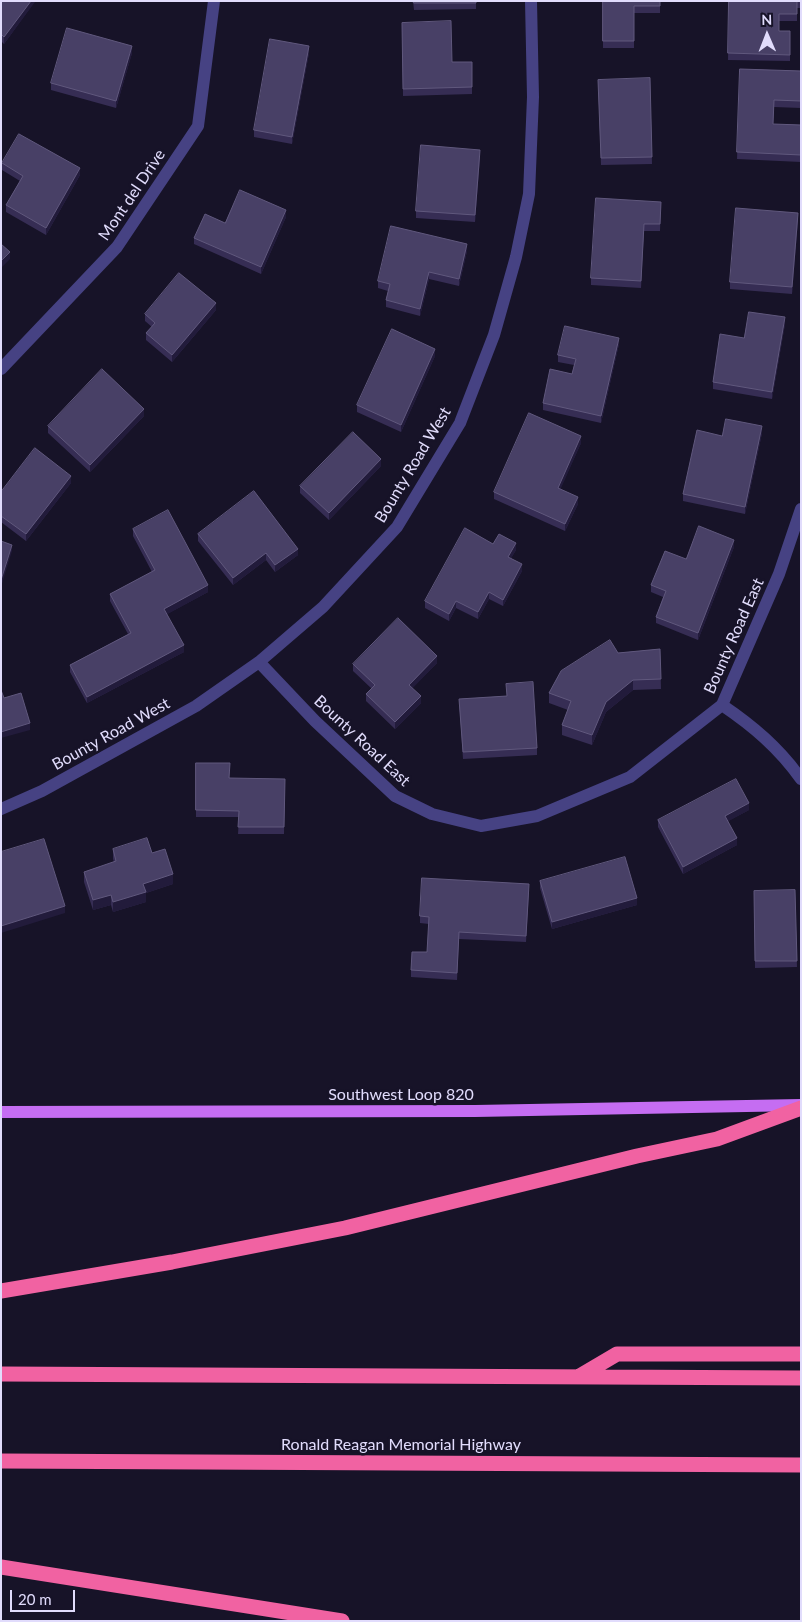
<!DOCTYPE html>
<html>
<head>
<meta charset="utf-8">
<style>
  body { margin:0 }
  #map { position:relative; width:802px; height:1622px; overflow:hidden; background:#171328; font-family:Lato,sans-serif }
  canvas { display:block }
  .frame { position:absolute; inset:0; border:2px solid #e1dcfc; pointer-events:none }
  .north { position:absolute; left:742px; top:10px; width:50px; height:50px; -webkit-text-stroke:4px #171328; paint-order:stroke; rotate:359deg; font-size:14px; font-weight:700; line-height:20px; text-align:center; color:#e1dcfc }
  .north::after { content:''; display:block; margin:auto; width:18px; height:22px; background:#e1dcfc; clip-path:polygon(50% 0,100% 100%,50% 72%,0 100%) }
  .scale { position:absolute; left:10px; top:1590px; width:65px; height:22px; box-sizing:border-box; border:2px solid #e1dcfc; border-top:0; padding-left:6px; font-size:15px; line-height:18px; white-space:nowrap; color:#e1dcfc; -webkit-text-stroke:4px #171328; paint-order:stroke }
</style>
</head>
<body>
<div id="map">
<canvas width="802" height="1622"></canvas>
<div class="frame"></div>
<div class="north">N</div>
<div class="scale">20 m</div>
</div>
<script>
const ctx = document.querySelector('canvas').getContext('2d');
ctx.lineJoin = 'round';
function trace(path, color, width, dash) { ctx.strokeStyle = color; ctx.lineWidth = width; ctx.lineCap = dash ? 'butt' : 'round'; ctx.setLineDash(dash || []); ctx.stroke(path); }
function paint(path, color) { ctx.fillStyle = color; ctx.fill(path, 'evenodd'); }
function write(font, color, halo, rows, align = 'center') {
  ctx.font = font + ' Lato,sans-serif'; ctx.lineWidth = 5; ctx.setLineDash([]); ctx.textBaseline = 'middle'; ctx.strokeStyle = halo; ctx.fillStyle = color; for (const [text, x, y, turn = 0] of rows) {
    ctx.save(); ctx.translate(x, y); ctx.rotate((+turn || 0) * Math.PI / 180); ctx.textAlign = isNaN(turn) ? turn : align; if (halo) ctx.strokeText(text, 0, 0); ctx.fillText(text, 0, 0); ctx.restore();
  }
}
trace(new Path2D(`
  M 1,369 L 117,247 L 198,126 L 214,1
  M 259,662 L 315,721 L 395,796 L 432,814 L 481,826 L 537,816 L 630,777 L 722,705 L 779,574 L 801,509
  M 722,705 C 753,726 779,748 801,779
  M 1,809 L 42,791 L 196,706 L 259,662 L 323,607 L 397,527 L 460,423 L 494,335 L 516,257 L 529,194 L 533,97 L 531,1`), '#464283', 12);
trace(new Path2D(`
  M 1,1112 L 475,1111 L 801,1105`), '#c56df2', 12);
trace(new Path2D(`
  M 1,1291 L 172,1262 L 345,1228 L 637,1156 L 717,1139 L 801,1108
  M 1,1374 L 801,1378
  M 578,1377 L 617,1354 L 801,1354
  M 1,1461 L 801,1465
  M 1,1567 L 342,1621`), '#f162a2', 15);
paint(new Path2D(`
  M 1,1 L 35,1 L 4,44 L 1,41 Z
  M 284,1 L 321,1 L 284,2 Z
  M 413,1 L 476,1 L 476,9 L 414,10 Z
  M 603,1 L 660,1 L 660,13 L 634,13 L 634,48 L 603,48 Z
  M 729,1 L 801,1 L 801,8 L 797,8 L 797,21 L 779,21 L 779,31 L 790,31 L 790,61 L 728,60 Z
  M 402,23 L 452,62 L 472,62 L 472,94 L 403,96 Z
  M 132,53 L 116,108 L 51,90 L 51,83 Z
  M 309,53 L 292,144 L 254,137 L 254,130 Z
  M 740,69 L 801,71 L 801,108 L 774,107 L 773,124 L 801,125 L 801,162 L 737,159 Z
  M 650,78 L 652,164 L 601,165 L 598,80 Z
  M 480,157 L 475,222 L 416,218 L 416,211 Z
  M 2,163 L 80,175 L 46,235 L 6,212 L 6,205 L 20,181 L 2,170 Z
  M 661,202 L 660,231 L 644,231 L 641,288 L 591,285 L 591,278 Z
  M 286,217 L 261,274 L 194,244 L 194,238 L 225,223 Z
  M 798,220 L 792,294 L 730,289 L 730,282 Z
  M 467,251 L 459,286 L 429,279 L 420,316 L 386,307 L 386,300 L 388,291 L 378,288 L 378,281 Z
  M 216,310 L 172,362 L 146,340 L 146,333 L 152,327 L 145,321 L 145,314 Z
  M 785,324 L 772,399 L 713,389 L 713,382 L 744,338 Z
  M 619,344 L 601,423 L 543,410 L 543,403 L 572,374 L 574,365 L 558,362 L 558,355 Z
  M 435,356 L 401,432 L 357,412 L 357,405 Z
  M 144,416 L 90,472 L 48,433 L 48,426 Z
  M 762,433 L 745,514 L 683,501 L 683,494 Z
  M 581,443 L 560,489 L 578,504 L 565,531 L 494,499 L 494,492 Z
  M 381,466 L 329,520 L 300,493 L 300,486 Z
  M 71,483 L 26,541 L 1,522 L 1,492 Z
  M 133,529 L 208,592 L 167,614 L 184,652 L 87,703 L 70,672 L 70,665 L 128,634 L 110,601 L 110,594 L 152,572 L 133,536 Z
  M 198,534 L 298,555 L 275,572 L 266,560 L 233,585 L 198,541 Z
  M 493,544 L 516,550 L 511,558 L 522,571 L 503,606 L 489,599 L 478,619 L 456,608 L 449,621 L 425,608 L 425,601 Z
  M 734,547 L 698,640 L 656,623 L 656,617 L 663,597 L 651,592 L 651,585 L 686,559 Z
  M 660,649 L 661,689 L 633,690 L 606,712 L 592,745 L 562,735 L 562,725 L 568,710 L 549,703 L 549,693 L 618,653 Z
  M 437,663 L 412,688 L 421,703 L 395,729 L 366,701 L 366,694 L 372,689 L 353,671 L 353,664 Z
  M 507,696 L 537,748 L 537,755 L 463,759 L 459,699 Z
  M 196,763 L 230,778 L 285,779 L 284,834 L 238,834 L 239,817 L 196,817 Z
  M 749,810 L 728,821 L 737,845 L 683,874 L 658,827 L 658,820 Z
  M 113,849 L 152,853 L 173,884 L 146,893 L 146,902 L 113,912 L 111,905 L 93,910 L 84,882 L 84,872 L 114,862 L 113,859 Z
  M 540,881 L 637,905 L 552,929 L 540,888 Z
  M 795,890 L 797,967 L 755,968 L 754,891 Z
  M 529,891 L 526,942 L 459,939 L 457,980 L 411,977 L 411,970 L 427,952 L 429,924 L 420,923 L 420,916 Z`), '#362d54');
paint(new Path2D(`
  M 31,1 L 35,2 L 4,44 L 4,37 Z
  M 132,46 L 132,53 L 116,108 L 116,101 Z
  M 309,46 L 309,53 L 292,144 L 292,137 Z
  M 480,150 L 480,157 L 475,222 L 475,215 Z
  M 80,168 L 80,175 L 46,235 L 46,228 Z
  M 286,210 L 286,217 L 261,274 L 261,267 Z
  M 798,213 L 798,220 L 792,294 L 792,287 Z
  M 467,244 L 467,251 L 459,286 L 459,279 Z
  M 10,252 L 10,259 L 1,268 L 1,261 Z
  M 429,272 L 429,279 L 420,316 L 420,309 Z
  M 216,303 L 216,310 L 172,362 L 172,355 Z
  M 785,317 L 785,324 L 772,399 L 772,392 Z
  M 619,338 L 619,344 L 601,423 L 601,416 Z
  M 435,349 L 435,356 L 401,432 L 401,425 Z
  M 144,409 L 144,416 L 90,472 L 90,465 Z
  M 762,426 L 762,433 L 745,514 L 745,507 Z
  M 581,436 L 581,443 L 558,495 L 558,488 Z
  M 381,459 L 381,466 L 329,520 L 329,513 Z
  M 71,476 L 71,483 L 26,541 L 26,534 Z
  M 578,497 L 578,504 L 565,531 L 565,524 Z
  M 734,540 L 734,547 L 698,640 L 698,633 Z
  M 516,543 L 516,550 L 508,564 L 508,557 Z
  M 12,545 L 12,551 L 1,587 L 1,580 Z
  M 298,549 L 298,555 L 275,572 L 275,565 Z
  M 266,553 L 266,560 L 233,585 L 233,578 Z
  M 522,564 L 522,571 L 503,606 L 503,600 Z
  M 208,585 L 208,592 L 164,616 L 164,609 Z
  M 489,592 L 489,599 L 478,619 L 478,612 Z
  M 456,601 L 456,608 L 449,621 L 449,614 Z
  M 184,645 L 184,652 L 87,703 L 87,697 Z
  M 437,656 L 437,663 L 409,692 L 409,685 Z
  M 633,680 L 633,690 L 606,712 L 592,745 L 592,735 L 606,702 Z
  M 421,696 L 421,703 L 395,729 L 395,722 Z
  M 30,723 L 30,730 L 1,738 L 1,732 Z
  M 749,803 L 749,810 L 725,823 L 725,816 Z
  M 737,838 L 737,845 L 683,874 L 683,867 Z
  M 173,874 L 173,884 L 146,893 L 146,902 L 113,912 L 113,902 L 143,884 Z
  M 111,895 L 111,905 L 93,910 L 93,900 Z
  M 637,898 L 637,905 L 552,929 L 552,922 Z
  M 65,906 L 65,913 L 1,933 L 1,926 Z`), '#221b3b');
const building = new Path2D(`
  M 1,1 L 31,1 L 4,37 L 1,34 Z
  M 413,1 L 476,1 L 476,3 L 414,3 Z
  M 603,1 L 660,1 L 660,6 L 634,6 L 634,41 L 603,41 Z
  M 729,1 L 797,1 L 797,14 L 779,14 L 779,31 L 790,31 L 790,55 L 728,53 Z
  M 451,21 L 452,62 L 472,62 L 472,87 L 403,89 L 402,23 Z
  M 67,28 L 132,46 L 116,101 L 51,83 Z
  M 270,39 L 309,46 L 292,137 L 254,130 Z
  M 740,69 L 801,71 L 801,101 L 774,100 L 773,124 L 801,125 L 801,155 L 737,152 Z
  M 650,78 L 652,157 L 601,158 L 598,80 Z
  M 19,134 L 80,168 L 46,228 L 6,205 L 23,176 L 2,163 Z
  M 421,145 L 480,150 L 475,215 L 416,211 Z
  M 240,190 L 286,210 L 261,267 L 194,238 L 205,214 L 225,223 Z
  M 596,198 L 661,202 L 660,224 L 644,224 L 641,281 L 591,278 Z
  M 736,208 L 798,213 L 792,287 L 730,282 Z
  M 391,226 L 467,244 L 459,279 L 429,272 L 420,309 L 386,300 L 390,284 L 378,281 Z
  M 1,244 L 10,252 L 1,261 Z
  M 179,273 L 216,303 L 172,355 L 146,333 L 155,323 L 145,314 Z
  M 749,312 L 785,317 L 772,392 L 713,382 L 720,334 L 744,338 Z
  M 565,326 L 619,338 L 601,416 L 543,403 L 550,369 L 572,374 L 576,359 L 558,355 Z
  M 392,329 L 435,349 L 401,425 L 357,405 Z
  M 102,369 L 144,409 L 90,465 L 48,426 Z
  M 529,413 L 581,436 L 558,488 L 578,497 L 565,524 L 494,492 Z
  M 726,419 L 762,426 L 745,507 L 683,494 L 697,430 L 722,436 Z
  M 353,432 L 381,459 L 329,513 L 300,486 Z
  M 35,448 L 71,476 L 26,534 L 1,516 L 1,492 Z
  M 254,491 L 298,549 L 275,565 L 266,553 L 233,578 L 198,534 Z
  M 168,510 L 208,585 L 164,609 L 184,645 L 87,697 L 70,665 L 131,633 L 110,594 L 155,570 L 133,529 Z
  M 699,526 L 734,540 L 698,633 L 656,617 L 666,591 L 651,585 L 665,551 L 686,559 Z
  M 465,528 L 493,544 L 499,534 L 516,543 L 508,557 L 522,564 L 503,600 L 489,592 L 478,612 L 456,601 L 449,614 L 425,601 Z
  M 1,541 L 12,545 L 1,580 Z
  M 398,618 L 437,656 L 409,685 L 421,696 L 395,722 L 366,694 L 375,685 L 353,664 Z
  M 610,640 L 618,653 L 660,649 L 661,679 L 633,680 L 606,702 L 592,735 L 562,725 L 571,701 L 549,693 L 561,671 Z
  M 533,682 L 537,748 L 463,752 L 459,699 L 507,696 L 506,684 Z
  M 1,690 L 4,698 L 21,693 L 30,723 L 1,732 Z
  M 196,763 L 230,763 L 229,778 L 285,779 L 284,827 L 238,827 L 239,811 L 196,810 Z
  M 736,779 L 749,803 L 725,816 L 737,838 L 683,867 L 658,820 Z
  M 147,838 L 152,853 L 165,849 L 173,874 L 143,884 L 146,892 L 113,902 L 111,895 L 93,900 L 84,872 L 116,861 L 113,849 Z
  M 44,839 L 65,906 L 1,926 L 1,852 Z
  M 625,857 L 637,898 L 552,922 L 540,881 Z
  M 422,878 L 529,884 L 526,936 L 459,932 L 457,973 L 411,970 L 412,952 L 427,952 L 429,917 L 420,916 Z
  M 795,890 L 797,961 L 755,961 L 754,891 Z`);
paint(building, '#484066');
trace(building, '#60587d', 1);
write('16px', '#e1dcfc', '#171328', [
  ["Mont del Drive",132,195,-56],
  ["Bounty Road West",413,465,-59],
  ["Bounty Road East",734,636,-66],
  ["Bounty Road West",111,734,-29],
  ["Bounty Road East",362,741,43],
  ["Southwest Loop 820",401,1095],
  ["Ronald Reagan Memorial Highway",401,1445]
]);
</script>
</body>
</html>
